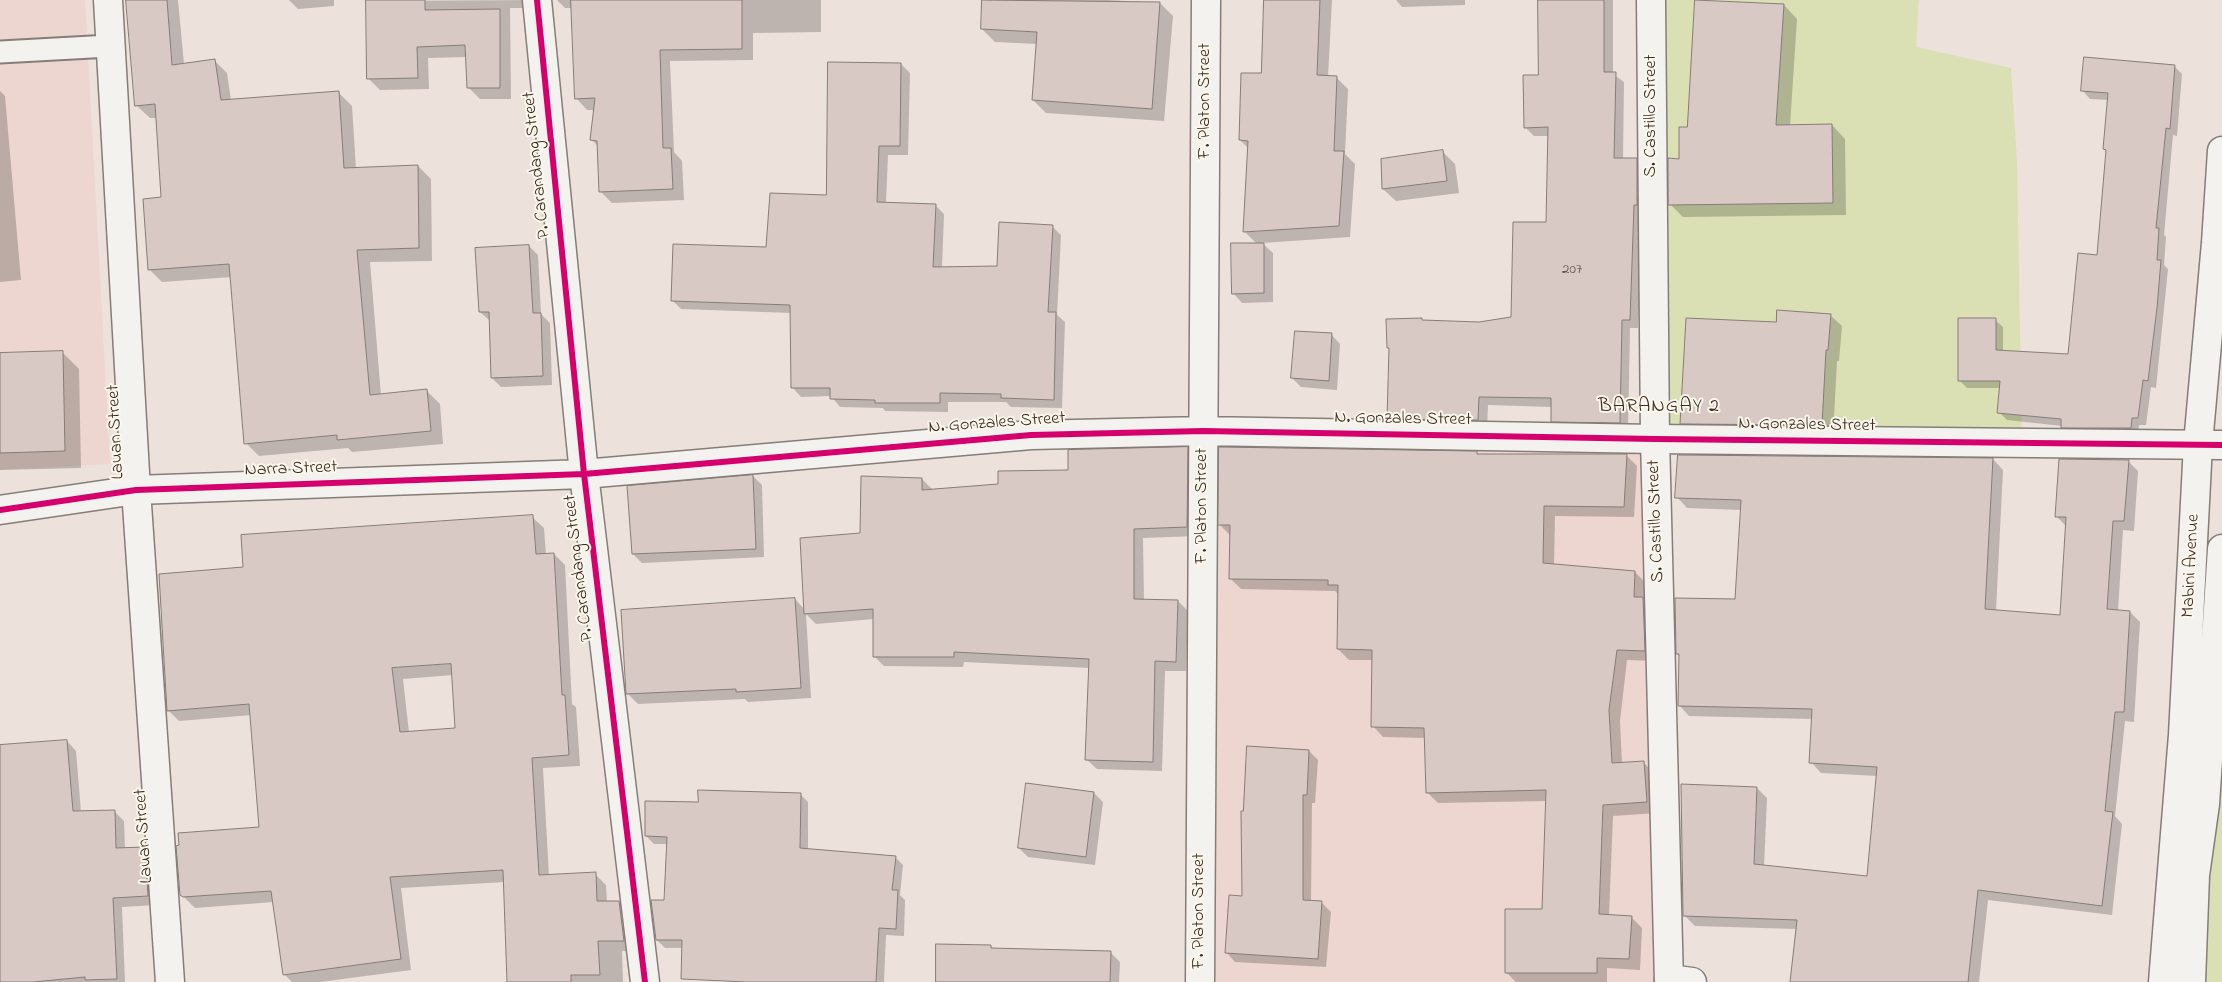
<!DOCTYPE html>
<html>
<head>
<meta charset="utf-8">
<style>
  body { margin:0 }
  canvas { display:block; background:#ece1db }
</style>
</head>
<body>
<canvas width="2222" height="982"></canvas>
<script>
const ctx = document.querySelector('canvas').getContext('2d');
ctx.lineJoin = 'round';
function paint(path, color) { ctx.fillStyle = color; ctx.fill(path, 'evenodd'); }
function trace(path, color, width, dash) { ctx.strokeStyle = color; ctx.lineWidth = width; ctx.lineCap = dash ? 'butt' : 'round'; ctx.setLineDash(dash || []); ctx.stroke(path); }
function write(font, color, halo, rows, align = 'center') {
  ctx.font = font + ' "Indie Flower",sans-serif'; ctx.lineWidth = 4; ctx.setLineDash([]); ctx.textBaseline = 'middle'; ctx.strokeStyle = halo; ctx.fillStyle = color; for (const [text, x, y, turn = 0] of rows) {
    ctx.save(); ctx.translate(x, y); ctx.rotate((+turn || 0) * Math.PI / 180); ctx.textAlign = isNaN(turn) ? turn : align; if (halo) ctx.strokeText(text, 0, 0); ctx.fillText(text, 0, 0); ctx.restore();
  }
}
paint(new Path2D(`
  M 0,0 L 85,0 L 110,464 L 0,470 Z
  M 1203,431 L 1655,439 L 1668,982 L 1200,982 Z`), '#ecd6cf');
paint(new Path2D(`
  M 1651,0 L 1919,0 L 1916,47 L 2011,68 L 2017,161 L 2022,443 L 1655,439 Z
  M 2222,549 L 2222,982 L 2191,982 Z`), '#dae0b4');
paint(new Path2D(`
  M 127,0 L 178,0 L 184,64 L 214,60 L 227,73 L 231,100 L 338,92 L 352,106 L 356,169 L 418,166 L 431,179 L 432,261 L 370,262 L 381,395 L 427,391 L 440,404 L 443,444 L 352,452 L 348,448 L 259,456 L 246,443 L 232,277 L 162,282 L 149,269 L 163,198 L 157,118 L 150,118 L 136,105 Z
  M 289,0 L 334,0 L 334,6 L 298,9 Z
  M 538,0 L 534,8 L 510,8 L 511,99 L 480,99 L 469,88 L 467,57 L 428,58 L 429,89 L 380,90 L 368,78 L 368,1 Z
  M 557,0 L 821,0 L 821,32 L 753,33 L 753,60 L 670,61 L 674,152 L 682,161 L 684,200 L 612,203 L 600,191 L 599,147 L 592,140 L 595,110 L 587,110 L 576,98 L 573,8 L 565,8 Z
  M 984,0 L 1109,0 L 1160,3 L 1173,16 L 1164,121 L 1046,113 L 1033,100 L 1037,44 L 995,42 L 982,29 Z
  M 1265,0 L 1332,0 L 1328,77 L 1336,77 L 1348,89 L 1345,154 L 1355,164 L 1350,237 L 1262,243 L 1273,253 L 1273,302 L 1242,303 L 1233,293 L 1257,244 L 1244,231 L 1249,149 L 1240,140 L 1262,75 Z
  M 1396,0 L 1465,0 L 1465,5 L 1402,7 Z
  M 1539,0 L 1613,0 L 1613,74 L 1624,82 L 1623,159 L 1636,159 L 1645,168 L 1638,328 L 1630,328 L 1628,431 L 1561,430 L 1552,421 L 1552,407 L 1488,405 L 1487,429 L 1397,427 L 1388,418 L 1390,350 L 1388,348 L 1421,319 L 1424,321 L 1479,323 L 1513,319 L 1547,223 L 1549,136 L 1534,136 L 1525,127 L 1539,76 Z
  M 1784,5 L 1797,19 L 1790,126 L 1832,125 L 1845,139 L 1846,215 L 1683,217 L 1670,204 L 1688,128 Z
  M 901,64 L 910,73 L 908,155 L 888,155 L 886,203 L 935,205 L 944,214 L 942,268 L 998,267 L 1052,226 L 1061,235 L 1057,315 L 1065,322 L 1062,408 L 1011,407 L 1006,402 L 948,402 L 948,412 L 885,411 L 883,408 L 840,407 L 831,396 L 801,397 L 793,388 L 792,313 L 681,309 L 672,300 L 768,249 L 827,196 Z
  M 2174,66 L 2182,74 L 2177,136 L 2173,135 L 2164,235 L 2166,237 L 2164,265 L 2168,269 L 2156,388 L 2151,387 L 2146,425 L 2139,425 L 2138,436 L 2070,435 L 2062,426 L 2007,420 L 1999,412 L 2000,388 L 1967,388 L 1959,380 L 1995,320 L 2003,327 L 2003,352 L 2070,356 L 2098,256 L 2107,152 L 2104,149 L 2109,100 L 2090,99 L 2083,91 Z
  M 0,91 L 5,96 L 21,280 L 0,282 Z
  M 1443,152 L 1455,164 L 1459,193 L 1396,201 L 1383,189 L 1383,160 Z
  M 529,246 L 538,255 L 541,314 L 550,323 L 552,385 L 501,387 L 492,378 L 490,321 L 480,312 Z
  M 1830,315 L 1842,326 L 1839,361 L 1837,361 L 1833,436 L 1693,435 L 1681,423 L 1777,324 Z
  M 1331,334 L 1340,344 L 1337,390 L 1301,387 L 1292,378 Z
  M 62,352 L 79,369 L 81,468 L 0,470 L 0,354 Z
  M 1187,448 L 1197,458 L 1197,536 L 1143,538 L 1144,600 L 1178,601 L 1188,611 L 1186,671 L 1165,671 L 1162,771 L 1097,769 L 1086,759 L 1090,668 L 964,662 L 963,667 L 884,666 L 874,656 L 874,619 L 816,624 L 806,614 L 811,698 L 748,702 L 745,699 L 638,704 L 627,693 L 795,599 L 805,610 L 861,534 L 922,479 L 933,490 L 999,485 Z
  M 1477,453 L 1479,455 L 1626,455 L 1637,466 L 1634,517 L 1555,516 L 1554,565 L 1635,572 L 1646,583 L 1644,600 L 1654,609 L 1655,661 L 1627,660 L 1620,721 L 1622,764 L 1643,762 L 1654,773 L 1657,813 L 1613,816 L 1609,915 L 1631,917 L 1642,928 L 1640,970 L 1607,968 L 1607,982 L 1516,982 L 1506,972 L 1543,910 L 1547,801 L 1438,803 L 1427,792 L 1426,738 L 1383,737 L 1373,726 L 1373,660 L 1349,660 L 1338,649 L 1339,595 L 1335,591 L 1241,589 L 1230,578 L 1231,536 L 1220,525 Z
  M 1993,459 L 2003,470 L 1996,611 L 2062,616 L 2067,527 L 2056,516 L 2128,461 L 2138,471 L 2134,531 L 2123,530 L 2118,611 L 2130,612 L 2140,622 L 2134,722 L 2125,721 L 2115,816 L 2122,824 L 2112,915 L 1988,900 L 1979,982 L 1791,982 L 1797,929 L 1695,926 L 1684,915 L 1757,788 L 1767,798 L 1764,867 L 1868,878 L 1878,776 L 1821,773 L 1811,762 L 1813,719 L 1689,716 L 1679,705 L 1680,657 L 1677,654 L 1736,601 L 1742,510 L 1687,508 L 1677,497 Z
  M 753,476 L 762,485 L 764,557 L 642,563 L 633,554 Z
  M 532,517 L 544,528 L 546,555 L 554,554 L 565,565 L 572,704 L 576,707 L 580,766 L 543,768 L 549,876 L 595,874 L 606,885 L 607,902 L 619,902 L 630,913 L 635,951 L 622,951 L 623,982 L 509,982 L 505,882 L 401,888 L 411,970 L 320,982 L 292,982 L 284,974 L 274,902 L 195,908 L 181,894 L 261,828 L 252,715 L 179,721 L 168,710 L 245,569 ZM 453,675 L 456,729 L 409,732 L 403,679 Z
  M 67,741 L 76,751 L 81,812 L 114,811 L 124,821 L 125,849 L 145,848 L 154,858 L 157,905 L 122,907 L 125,982 L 0,982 L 0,747 Z
  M 1309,751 L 1318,760 L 1315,803 L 1312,803 L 1311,902 L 1322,903 L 1331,912 L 1326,967 L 1235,962 L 1226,952 L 1243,898 Z
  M 1094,793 L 1103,802 L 1095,865 L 1028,857 L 1019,848 Z
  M 800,794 L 808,802 L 808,850 L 895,857 L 903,865 L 900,895 L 905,900 L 904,936 L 886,935 L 884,982 L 840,982 L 839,946 L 665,948 L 657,940 L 665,901 L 668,844 L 654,844 L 646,836 L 699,803 Z
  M 990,946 L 994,949 L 1111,953 L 1120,962 L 1119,982 L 937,982 Z`), '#0003');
const building = new Path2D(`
  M 126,0 L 167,0 L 172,65 L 215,59 L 221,100 L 339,91 L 344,168 L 418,165 L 419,248 L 357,250 L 370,395 L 427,389 L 431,431 L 337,440 L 337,435 L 244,444 L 229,264 L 148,270 L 143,199 L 161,197 L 155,104 L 135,106 Z
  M 366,0 L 425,0 L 425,10 L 500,9 L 500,88 L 467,88 L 465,45 L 417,47 L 418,78 L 367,79 Z
  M 571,0 L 742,0 L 742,49 L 660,50 L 663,148 L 671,148 L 673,189 L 599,192 L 597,141 L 590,140 L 595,98 L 575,99 Z
  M 982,0 L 1160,2 L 1152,109 L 1032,100 L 1037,32 L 981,29 Z
  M 1264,0 L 1320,0 L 1317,75 L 1337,76 L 1334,151 L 1344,151 L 1339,226 L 1243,232 L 1248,141 L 1239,140 L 1241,73 L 1261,73 Z
  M 1538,0 L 1604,0 L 1604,72 L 1616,72 L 1614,158 L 1637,158 L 1637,205 L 1634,205 L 1630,320 L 1622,320 L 1620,423 L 1551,422 L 1551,398 L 1479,397 L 1478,420 L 1387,419 L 1389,348 L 1387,348 L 1386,319 L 1422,318 L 1422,320 L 1479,322 L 1511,317 L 1513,222 L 1546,222 L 1548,127 L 1524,128 L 1523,75 L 1538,75 Z
  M 1695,0 L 1784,4 L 1776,125 L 1832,124 L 1833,203 L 1668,205 L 1668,158 L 1679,159 L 1679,127 L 1687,127 Z
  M 2084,57 L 2175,65 L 2170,129 L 2166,128 L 2156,228 L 2159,228 L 2157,260 L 2161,260 L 2157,308 L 2148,381 L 2143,380 L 2138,418 L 2132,418 L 2131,428 L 2061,428 L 2061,419 L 1997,413 L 2000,381 L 1958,381 L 1958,318 L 1996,318 L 1996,350 L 2068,354 L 2078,253 L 2097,255 L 2106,150 L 2103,149 L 2108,93 L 2081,91 Z
  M 828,62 L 901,63 L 900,146 L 879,146 L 877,202 L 936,204 L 933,267 L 997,266 L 999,222 L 1053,225 L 1048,312 L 1056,312 L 1054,400 L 1001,398 L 1001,394 L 940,393 L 940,403 L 875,403 L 875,400 L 830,399 L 830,388 L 791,388 L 790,305 L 671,301 L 673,244 L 766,247 L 770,193 L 826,195 Z
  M 1443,150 L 1447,181 L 1382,189 L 1381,159 Z
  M 1231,243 L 1264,243 L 1264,293 L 1232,294 Z
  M 529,245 L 533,313 L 541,313 L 543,376 L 491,378 L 489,312 L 479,312 L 475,248 Z
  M 1777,310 L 1831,314 L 1828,350 L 1826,350 L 1822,425 L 1680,424 L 1686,318 L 1776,322 Z
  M 1295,331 L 1332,333 L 1329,381 L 1291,378 Z
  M 63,351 L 65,451 L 0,453 L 0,353 Z
  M 1188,447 L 1187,527 L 1134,529 L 1134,599 L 1178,600 L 1176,662 L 1155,661 L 1153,762 L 1085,760 L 1089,659 L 954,652 L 954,657 L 873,657 L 873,609 L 804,614 L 800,538 L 860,533 L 861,476 L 922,478 L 922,490 L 998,484 L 998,471 L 1068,470 L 1068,450 Z
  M 1219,447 L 1477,451 L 1477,454 L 1627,454 L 1624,507 L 1544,506 L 1543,563 L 1635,571 L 1634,597 L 1643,597 L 1645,651 L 1617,650 L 1609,710 L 1612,763 L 1644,761 L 1647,802 L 1603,805 L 1599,914 L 1632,916 L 1629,959 L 1597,958 L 1597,973 L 1505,973 L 1505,909 L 1542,909 L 1546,790 L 1426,793 L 1424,728 L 1371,727 L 1372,650 L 1337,649 L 1338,585 L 1328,585 L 1328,580 L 1229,579 L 1230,525 L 1218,525 Z
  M 1678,455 L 1993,458 L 1985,609 L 2060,615 L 2066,517 L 2055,517 L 2059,459 L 2129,460 L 2124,521 L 2113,521 L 2107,609 L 2130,611 L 2124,712 L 2115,712 L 2105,811 L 2113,812 L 2102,906 L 1978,890 L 1968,982 L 1790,982 L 1797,920 L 1683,916 L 1681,784 L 1757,787 L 1754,864 L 1867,876 L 1877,767 L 1809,763 L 1812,709 L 1678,706 L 1679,654 L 1676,654 L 1675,598 L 1735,599 L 1741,500 L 1675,498 Z
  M 753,475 L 756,549 L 632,554 L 627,486 Z
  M 533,515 L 536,554 L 554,553 L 562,695 L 565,695 L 569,755 L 532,758 L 539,875 L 596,872 L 597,901 L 619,901 L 624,941 L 598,941 L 600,975 L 571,975 L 571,982 L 507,982 L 503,870 L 390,877 L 401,959 L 283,975 L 271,891 L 183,897 L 180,895 L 176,846 L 179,845 L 178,833 L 259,827 L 249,704 L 167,711 L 159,574 L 243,567 L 241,535 ZM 451,664 L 455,728 L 400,732 L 392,668 Z
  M 795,598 L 801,688 L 736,692 L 736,689 L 626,694 L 621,610 Z
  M 67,740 L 73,811 L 115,810 L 116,848 L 145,847 L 148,896 L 113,898 L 117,979 L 85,980 L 85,977 L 33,982 L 0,982 L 0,745 Z
  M 1247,746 L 1309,750 L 1307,795 L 1303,795 L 1303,900 L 1322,901 L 1318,959 L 1225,953 L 1229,895 L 1242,896 L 1241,811 L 1243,811 Z
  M 1026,783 L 1094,792 L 1086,857 L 1018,848 Z
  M 698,790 L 801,793 L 800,848 L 896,856 L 892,890 L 898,890 L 896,929 L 879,928 L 876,982 L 747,982 L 681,979 L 682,940 L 656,940 L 651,900 L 664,900 L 667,837 L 645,836 L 645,801 L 698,802 Z
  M 936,944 L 991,945 L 991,948 L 1111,951 L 1110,982 L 936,982 Z`);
paint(building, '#d9c9c5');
trace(building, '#867d78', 1);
const service = new Path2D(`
  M 0,52 L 110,46`);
const minor = new Path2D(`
  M 537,0 L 584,474 L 645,982
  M 0,510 L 136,490 L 584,474 L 1031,435 L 1203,431 L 1655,439 L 2222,445
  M 1669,979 L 1692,982
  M 1200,982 L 1206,0`);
const tertiary = new Path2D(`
  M 108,0 L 136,490 L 170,982
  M 1651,0 L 1655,439 L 1669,982
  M 2163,982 L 2183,735 L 2198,444 L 2216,243 L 2222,151
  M 2191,982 L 2195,875 L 2205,804 L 2222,549`);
trace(service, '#867d78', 25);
trace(minor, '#867d78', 31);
trace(tertiary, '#867d78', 31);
trace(service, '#f4f2ee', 21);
trace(minor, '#f4f2ee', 28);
trace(tertiary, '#f4f2ee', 28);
trace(new Path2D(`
  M 537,0 L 584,474 L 645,982
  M 0,510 L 136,490 L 584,474 L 1031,435 L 1203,431 L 1655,439 L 2222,445`), '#d6006c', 6);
write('15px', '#625248', null, [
  ["207",1572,271]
]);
write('18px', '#3b2a1e', '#fbf7ec', [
  ["F. Platon Street",1206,101,-90],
  ["S. Castillo Street",1652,116,-90],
  ["P. Carandang Street",538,165,-96],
  ["N. Gonzales Street",1403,420,1],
  ["N. Gonzales Street",997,424,-4],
  ["N. Gonzales Street",1807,426,1],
  ["Lauan Street",117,432,-93],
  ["Narra Street",291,470,-2],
  ["F. Platon Street",1203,506,-90],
  ["S. Castillo Street",1657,521,-92],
  ["Mabini Avenue",2192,566,-87],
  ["P. Carandang Street",580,568,-97],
  ["Lauan Street",145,836,-94],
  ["F. Platon Street",1200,911,-90]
]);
ctx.letterSpacing = '1px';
write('20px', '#3b2a1e', '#fbf7ec', [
  ["BARANGAY 2",1659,408]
]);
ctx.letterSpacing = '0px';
</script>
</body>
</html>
